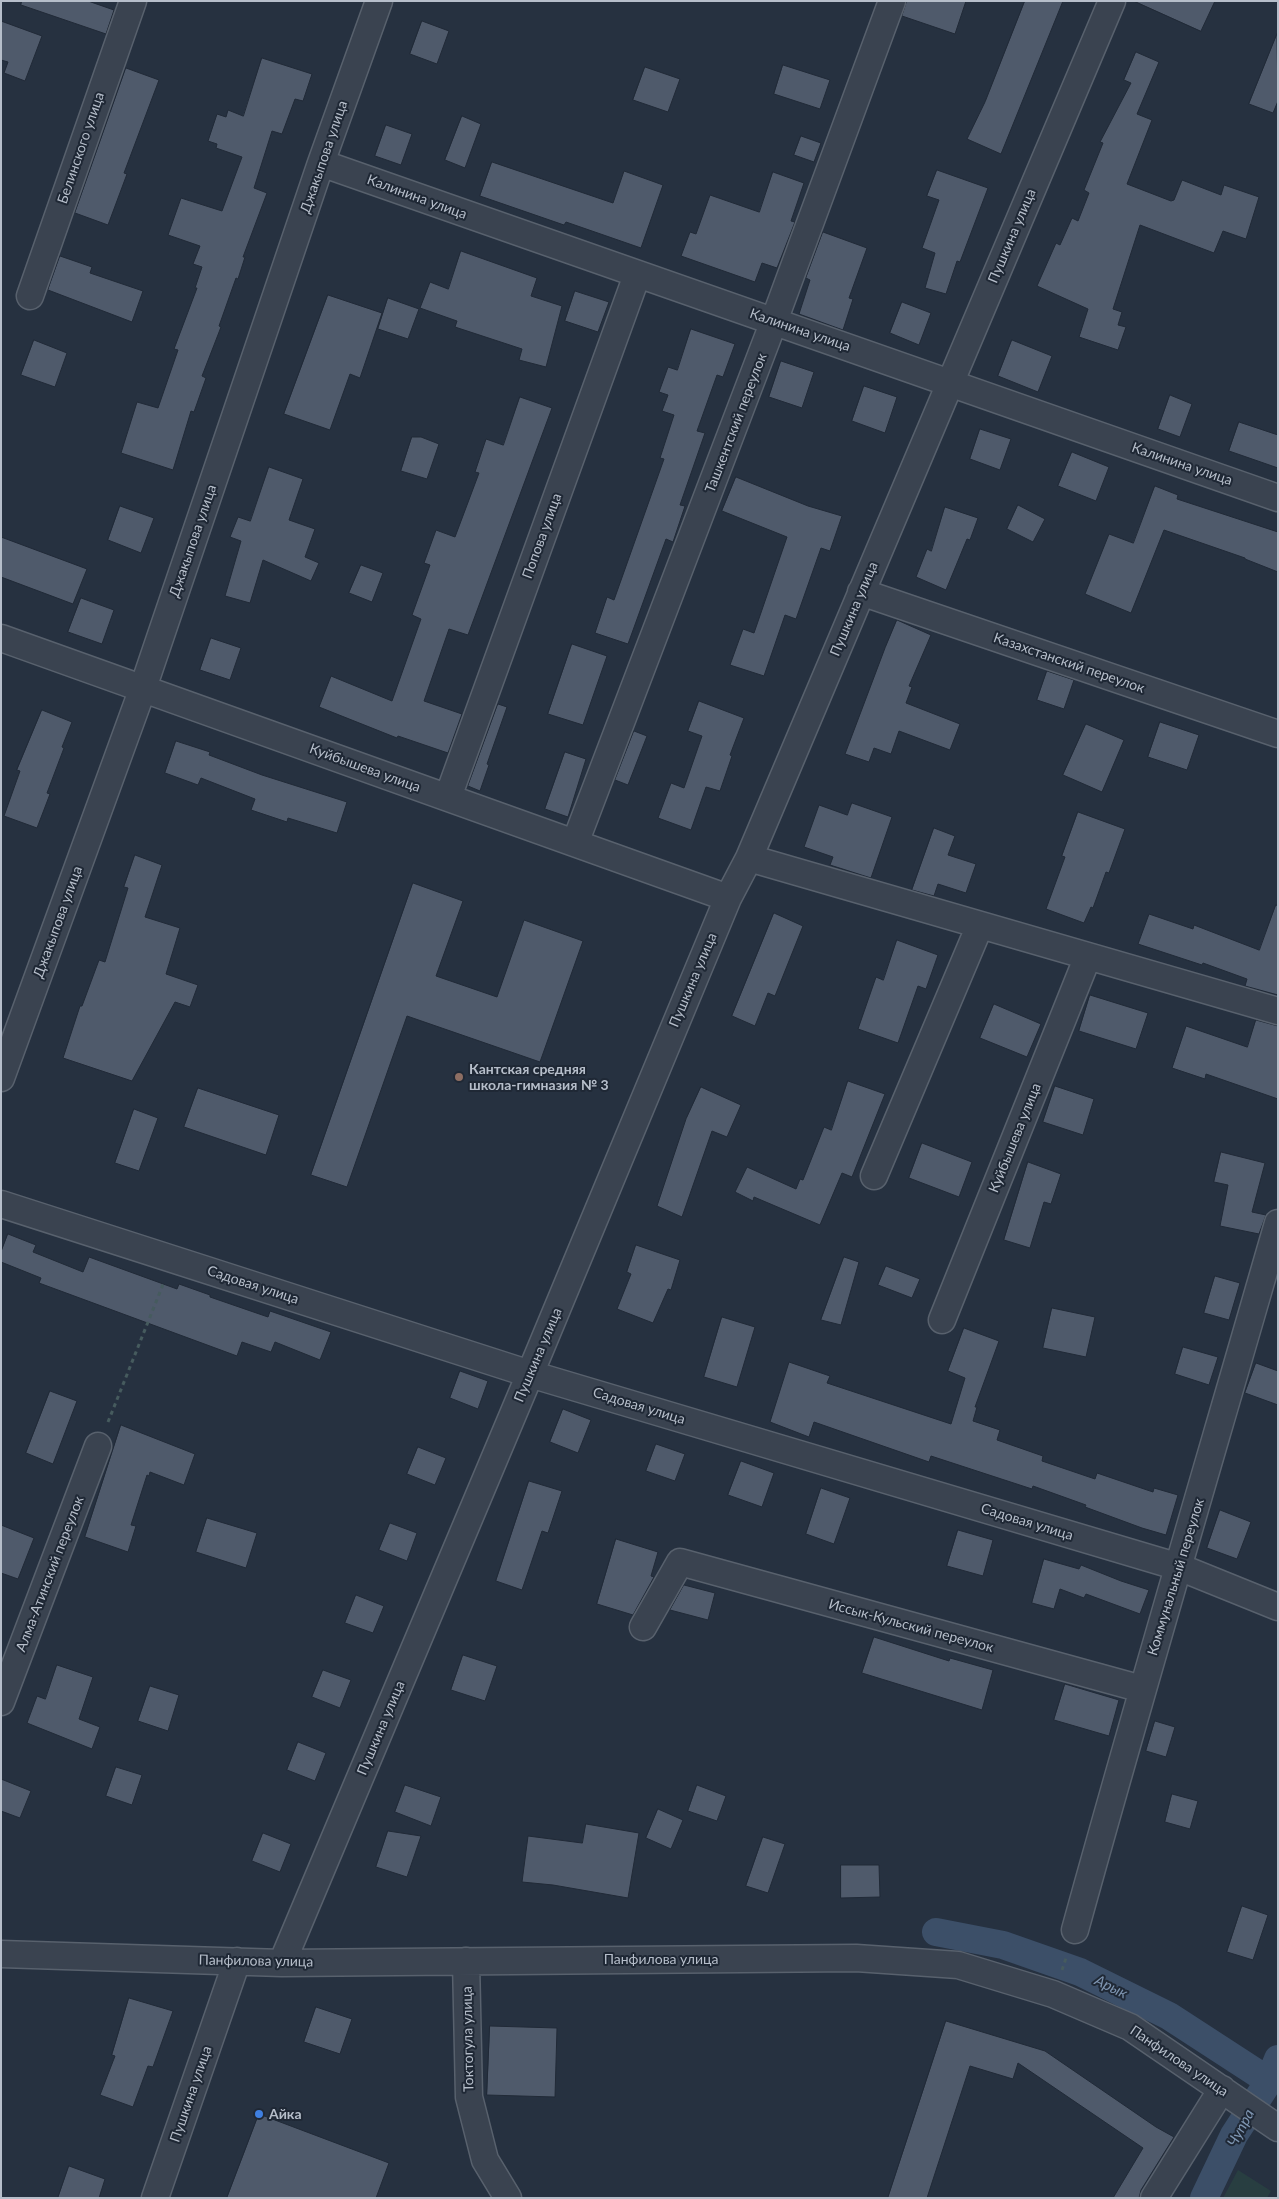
<!DOCTYPE html>
<html>
<head>
<meta charset="utf-8">
<style>
  body { margin:0 }
  #map { position:relative; width:1279px; height:2199px; overflow:hidden; background:#263140; font-family:Lato,sans-serif }
  canvas { display:block }
  .frame { position:absolute; inset:0; border:2px solid #b6beca; pointer-events:none }
</style>
</head>
<body>
<div id="map">
<canvas width="1279" height="2199"></canvas>
<div class="frame"></div>
</div>
<script>
const ctx = document.querySelector('canvas').getContext('2d');
ctx.lineJoin = 'round';
function paint(path, color) { ctx.fillStyle = color; ctx.fill(path, 'evenodd'); }
function trace(path, color, width, dash) { ctx.strokeStyle = color; ctx.lineWidth = width; ctx.lineCap = dash ? 'butt' : 'round'; ctx.setLineDash(dash || []); ctx.stroke(path); }
function write(font, color, halo, rows, align = 'center') {
  ctx.font = font + ' Lato,sans-serif'; ctx.lineWidth = 4; ctx.setLineDash([]); ctx.textBaseline = 'middle'; ctx.strokeStyle = halo; ctx.fillStyle = color; for (const [text, x, y, turn = 0] of rows) {
    ctx.save(); ctx.translate(x, y); ctx.rotate((+turn || 0) * Math.PI / 180); ctx.textAlign = isNaN(turn) ? turn : align; if (halo) ctx.strokeText(text, 0, 0); ctx.fillText(text, 0, 0); ctx.restore();
  }
}
paint(new Path2D(`
  M 1238,2170 L 1271,2191 L 1267,2198 L 1223,2198 Z`), '#283e41');
trace(new Path2D(`
  M 936,1932 L 1003,1945 L 1080,1972 L 1169,2016 L 1269,2081
  M 1204,2198 L 1234,2135 L 1269,2081 L 1278,2059`), '#3c4f68', 28);
const building = new Path2D(`
  M 22,1 L 88,1 L 114,10 L 106,34 L 21,5 Z
  M 907,1 L 966,1 L 955,34 L 902,16 Z
  M 1025,1 L 1063,1 L 1001,154 L 967,139 L 985,102 Z
  M 1134,1 L 1215,1 L 1201,31 Z
  M 1,21 L 42,36 L 25,81 L 4,73 L 8,62 L 1,60 Z
  M 422,21 L 449,31 L 437,64 L 410,54 Z
  M 1277,34 L 1278,101 L 1273,113 L 1249,104 Z
  M 1136,52 L 1159,62 L 1137,114 L 1152,120 L 1127,184 L 1171,201 L 1174,200 L 1182,180 L 1221,195 L 1224,185 L 1259,197 L 1246,239 L 1223,231 L 1214,253 L 1140,225 L 1113,309 L 1122,312 L 1118,325 L 1126,327 L 1118,350 L 1079,337 L 1088,309 L 1037,286 L 1056,243 L 1060,245 L 1072,218 L 1078,221 L 1089,193 L 1084,190 L 1103,143 L 1100,142 L 1131,83 L 1124,80 Z
  M 262,58 L 312,74 L 303,101 L 295,99 L 282,134 L 272,131 L 254,188 L 267,193 L 243,257 L 245,257 L 238,279 L 236,278 L 219,326 L 221,327 L 202,376 L 206,378 L 194,412 L 191,411 L 173,470 L 121,453 L 137,402 L 158,408 L 178,350 L 174,349 L 197,288 L 195,288 L 202,267 L 193,264 L 200,246 L 168,235 L 181,198 L 222,211 L 242,157 L 216,148 L 217,144 L 208,141 L 217,114 L 226,117 L 228,110 L 243,116 Z
  M 783,65 L 830,80 L 820,109 L 774,94 Z
  M 645,67 L 680,79 L 668,112 L 633,100 Z
  M 126,68 L 159,80 L 124,173 L 127,174 L 108,225 L 75,213 Z
  M 462,116 L 481,124 L 465,168 L 445,160 Z
  M 386,125 L 412,134 L 401,165 L 375,156 Z
  M 801,136 L 821,143 L 814,162 L 794,155 Z
  M 492,162 L 613,203 L 624,171 L 663,185 L 641,248 L 566,222 L 564,225 L 480,196 Z
  M 937,170 L 988,188 L 960,262 L 957,261 L 946,294 L 925,288 L 935,253 L 922,248 L 939,200 L 927,196 Z
  M 773,172 L 804,183 L 791,221 L 795,222 L 777,268 L 762,263 L 755,282 L 681,256 L 690,232 L 696,234 L 710,195 L 759,212 Z
  M 823,232 L 867,248 L 849,298 L 853,299 L 843,330 L 799,314 L 810,280 L 806,278 Z
  M 461,251 L 537,278 L 531,296 L 562,306 L 546,367 L 519,360 L 522,349 L 455,327 L 457,321 L 420,308 L 430,282 L 448,289 Z
  M 60,256 L 92,267 L 90,273 L 143,291 L 132,322 L 48,290 Z
  M 575,291 L 609,302 L 598,332 L 565,321 Z
  M 328,295 L 382,313 L 360,378 L 350,374 L 330,430 L 284,414 Z
  M 388,298 L 419,309 L 408,339 L 378,329 Z
  M 902,302 L 931,313 L 919,345 L 890,333 Z
  M 691,329 L 735,344 L 723,377 L 717,375 L 697,431 L 705,433 L 680,505 L 685,506 L 673,542 L 666,539 L 628,644 L 595,633 L 607,597 L 614,600 L 664,459 L 660,458 L 674,415 L 662,411 L 668,395 L 659,392 L 668,367 L 677,370 Z
  M 34,340 L 67,353 L 55,387 L 21,375 Z
  M 1012,340 L 1052,356 L 1038,392 L 998,376 Z
  M 781,361 L 814,372 L 802,408 L 769,397 Z
  M 864,386 L 897,397 L 885,433 L 852,421 Z
  M 1170,395 L 1192,404 L 1180,437 L 1158,429 Z
  M 520,397 L 552,408 L 468,635 L 449,629 L 424,701 L 462,714 L 448,753 L 398,736 L 397,738 L 319,707 L 331,676 L 392,701 L 421,619 L 412,615 L 430,565 L 424,563 L 436,530 L 455,537 L 479,473 L 475,472 L 486,439 L 503,445 Z
  M 1239,422 L 1278,435 L 1278,468 L 1229,451 Z
  M 980,429 L 1011,439 L 1000,470 L 970,459 Z
  M 412,437 L 421,437 L 439,444 L 427,479 L 401,471 Z
  M 1072,452 L 1109,467 L 1096,501 L 1058,486 Z
  M 269,467 L 303,479 L 289,520 L 315,529 L 305,557 L 319,563 L 311,581 L 263,560 L 250,603 L 225,596 L 241,541 L 230,537 L 238,517 L 250,521 Z
  M 736,477 L 808,506 L 842,516 L 830,551 L 821,548 L 796,619 L 785,615 L 764,676 L 730,665 L 743,629 L 754,633 L 787,537 L 722,511 Z
  M 1155,486 L 1178,495 L 1177,499 L 1278,532 L 1278,572 L 1245,559 L 1245,558 L 1164,530 L 1131,613 L 1085,594 L 1109,534 L 1133,543 Z
  M 1018,505 L 1045,519 L 1033,542 L 1007,529 Z
  M 120,506 L 154,518 L 141,553 L 108,540 Z
  M 945,507 L 978,518 L 970,540 L 967,539 L 946,590 L 916,577 L 927,549 L 931,551 Z
  M 1,537 L 87,569 L 73,604 L 1,577 Z
  M 361,565 L 383,573 L 372,602 L 349,593 Z
  M 81,598 L 114,610 L 102,644 L 68,632 Z
  M 897,620 L 931,635 L 909,686 L 912,687 L 906,703 L 960,724 L 950,750 L 899,731 L 891,754 L 874,748 L 869,762 L 845,754 L 885,648 Z
  M 211,638 L 241,648 L 230,680 L 200,670 Z
  M 572,644 L 607,656 L 583,725 L 548,714 Z
  M 1047,671 L 1074,680 L 1064,709 L 1037,700 Z
  M 699,701 L 744,718 L 730,755 L 732,756 L 720,791 L 706,787 L 691,830 L 658,818 L 671,783 L 684,788 L 702,736 L 688,731 Z
  M 498,704 L 507,707 L 487,764 L 489,765 L 480,791 L 468,786 Z
  M 42,710 L 72,722 L 62,747 L 64,748 L 47,793 L 50,794 L 37,828 L 4,816 L 20,771 L 17,770 Z
  M 1160,722 L 1199,735 L 1187,770 L 1148,757 Z
  M 1086,724 L 1124,740 L 1102,792 L 1063,775 Z
  M 634,731 L 647,736 L 628,785 L 615,780 Z
  M 176,741 L 210,752 L 209,755 L 262,775 L 347,802 L 337,833 L 288,818 L 287,822 L 251,810 L 255,799 L 201,778 L 198,785 L 165,773 Z
  M 565,752 L 586,759 L 568,817 L 545,809 Z
  M 852,803 L 892,817 L 871,878 L 830,865 L 833,857 L 804,847 L 819,805 L 847,815 Z
  M 1078,812 L 1125,829 L 1109,873 L 1106,872 L 1093,908 L 1091,907 L 1084,923 L 1046,909 L 1065,857 L 1062,856 Z
  M 934,828 L 955,836 L 948,855 L 976,864 L 966,893 L 938,884 L 934,896 L 912,890 Z
  M 135,855 L 162,865 L 145,917 L 180,928 L 166,974 L 198,985 L 190,1007 L 175,1002 L 132,1081 L 63,1058 L 80,1006 L 82,1006 L 99,960 L 105,962 L 128,888 L 124,887 Z
  M 413,883 L 463,901 L 436,976 L 497,997 L 524,920 L 583,941 L 540,1062 L 407,1016 L 347,1187 L 311,1175 Z
  M 1276,905 L 1278,906 L 1278,995 L 1245,986 L 1247,979 L 1203,963 L 1202,965 L 1138,944 L 1149,914 L 1193,929 L 1194,925 L 1259,950 Z
  M 774,913 L 803,926 L 775,996 L 768,993 L 755,1026 L 732,1016 Z
  M 897,940 L 938,955 L 926,989 L 918,986 L 898,1043 L 858,1029 L 876,977 L 883,980 Z
  M 1090,995 L 1148,1013 L 1136,1049 L 1079,1031 Z
  M 994,1004 L 1041,1024 L 1027,1057 L 980,1038 Z
  M 1256,1020 L 1278,1026 L 1278,1099 L 1206,1074 L 1205,1079 L 1172,1068 L 1186,1026 L 1247,1047 Z
  M 848,1081 L 885,1094 L 852,1177 L 842,1173 L 820,1225 L 754,1197 L 753,1201 L 735,1192 L 747,1167 L 796,1189 L 800,1179 L 803,1180 L 824,1127 L 831,1130 Z
  M 1055,1086 L 1094,1099 L 1083,1135 L 1043,1122 Z
  M 701,1087 L 741,1105 L 727,1137 L 712,1131 L 682,1217 L 657,1206 L 686,1119 Z
  M 198,1088 L 279,1115 L 266,1155 L 184,1127 Z
  M 134,1109 L 158,1118 L 139,1171 L 115,1163 Z
  M 922,1143 L 972,1162 L 959,1197 L 909,1178 Z
  M 1221,1152 L 1265,1163 L 1252,1212 L 1266,1215 L 1259,1234 L 1220,1226 L 1228,1185 L 1214,1182 Z
  M 1028,1162 L 1061,1174 L 1051,1204 L 1044,1202 L 1030,1248 L 1004,1240 Z
  M 8,1234 L 36,1245 L 33,1252 L 83,1272 L 89,1257 L 177,1289 L 179,1284 L 210,1295 L 210,1297 L 268,1317 L 270,1311 L 331,1332 L 320,1360 L 275,1342 L 271,1352 L 242,1342 L 237,1356 L 39,1283 L 41,1278 L 1,1262 L 1,1252 Z
  M 636,1245 L 680,1260 L 671,1290 L 668,1289 L 653,1323 L 617,1309 L 631,1274 L 627,1272 Z
  M 844,1257 L 859,1262 L 841,1325 L 821,1320 Z
  M 886,1266 L 920,1279 L 912,1298 L 878,1285 Z
  M 1215,1276 L 1240,1283 L 1229,1320 L 1204,1313 Z
  M 1052,1308 L 1095,1317 L 1086,1357 L 1043,1348 Z
  M 722,1317 L 755,1327 L 737,1387 L 704,1377 Z
  M 964,1328 L 999,1341 L 975,1407 L 977,1407 L 973,1421 L 1000,1430 L 997,1440 L 1043,1456 L 1042,1461 L 1095,1479 L 1097,1473 L 1153,1492 L 1154,1488 L 1178,1495 L 1166,1535 L 1142,1528 L 1085,1507 L 1086,1505 L 1033,1486 L 1032,1489 L 931,1456 L 929,1462 L 814,1422 L 809,1437 L 770,1422 L 789,1362 L 830,1376 L 827,1383 L 951,1424 L 965,1378 L 948,1371 Z
  M 1183,1347 L 1218,1357 L 1209,1385 L 1175,1374 Z
  M 1256,1363 L 1278,1371 L 1278,1405 L 1245,1393 Z
  M 460,1371 L 488,1381 L 478,1409 L 450,1398 Z
  M 50,1391 L 77,1401 L 53,1464 L 26,1453 Z
  M 563,1409 L 591,1420 L 578,1453 L 550,1442 Z
  M 121,1425 L 195,1454 L 184,1485 L 150,1472 L 149,1476 L 147,1475 L 131,1525 L 136,1526 L 128,1552 L 85,1537 Z
  M 656,1444 L 685,1454 L 675,1481 L 646,1471 Z
  M 418,1447 L 446,1458 L 435,1485 L 407,1474 Z
  M 741,1461 L 774,1473 L 762,1507 L 728,1495 Z
  M 529,1481 L 562,1491 L 548,1533 L 542,1531 L 522,1590 L 496,1581 Z
  M 821,1488 L 850,1498 L 834,1544 L 806,1534 Z
  M 1220,1510 L 1251,1522 L 1237,1559 L 1207,1548 Z
  M 207,1518 L 257,1533 L 246,1568 L 196,1552 Z
  M 390,1523 L 417,1533 L 407,1561 L 379,1550 Z
  M 1,1525 L 34,1538 L 18,1579 L 1,1573 Z
  M 958,1530 L 993,1540 L 983,1576 L 947,1566 Z
  M 616,1539 L 658,1552 L 651,1576 L 654,1577 L 633,1615 L 597,1604 Z
  M 1044,1559 L 1079,1569 L 1081,1565 L 1121,1581 L 1149,1590 L 1140,1614 L 1086,1594 L 1084,1598 L 1060,1589 L 1054,1609 L 1032,1603 Z
  M 684,1585 L 715,1593 L 708,1620 L 670,1610 Z
  M 356,1595 L 384,1606 L 373,1633 L 345,1623 Z
  M 874,1637 L 949,1661 L 950,1658 L 993,1670 L 982,1710 L 862,1673 Z
  M 463,1655 L 497,1666 L 485,1701 L 451,1690 Z
  M 57,1665 L 93,1677 L 79,1719 L 100,1727 L 92,1749 L 27,1723 L 37,1696 L 45,1699 Z
  M 323,1670 L 351,1680 L 340,1708 L 312,1697 Z
  M 1065,1684 L 1119,1700 L 1109,1736 L 1054,1720 Z
  M 150,1686 L 179,1695 L 168,1731 L 138,1721 Z
  M 1155,1721 L 1175,1727 L 1166,1757 L 1146,1751 Z
  M 298,1742 L 326,1753 L 315,1781 L 287,1770 Z
  M 116,1767 L 142,1775 L 132,1805 L 106,1796 Z
  M 1,1779 L 31,1791 L 20,1818 L 1,1811 Z
  M 405,1785 L 441,1797 L 431,1826 L 395,1812 Z
  M 697,1785 L 726,1796 L 717,1821 L 688,1811 Z
  M 1172,1794 L 1198,1801 L 1190,1829 L 1165,1822 Z
  M 658,1809 L 683,1820 L 671,1849 L 646,1838 Z
  M 586,1824 L 639,1833 L 628,1898 L 553,1885 L 522,1882 L 528,1836 L 582,1843 Z
  M 388,1831 L 421,1836 L 407,1877 L 376,1867 Z
  M 263,1833 L 291,1844 L 280,1872 L 252,1861 Z
  M 763,1837 L 785,1844 L 768,1893 L 746,1886 Z
  M 841,1865 L 879,1865 L 880,1897 L 841,1898 Z
  M 1242,1906 L 1268,1915 L 1253,1960 L 1227,1952 Z
  M 129,1998 L 173,2011 L 153,2067 L 148,2066 L 133,2107 L 100,2095 L 115,2056 L 112,2055 Z
  M 316,2007 L 352,2019 L 340,2054 L 304,2042 Z
  M 946,2021 L 1045,2051 L 1156,2127 L 1174,2137 L 1141,2190 L 1139,2198 L 1113,2198 L 1143,2148 L 1018,2063 L 1013,2079 L 970,2066 L 927,2198 L 888,2198 Z
  M 490,2026 L 557,2028 L 555,2097 L 487,2095 Z
  M 259,2114 L 389,2163 L 376,2198 L 227,2198 Z
  M 69,2166 L 105,2179 L 99,2198 L 58,2198 Z`);
paint(building, '#4f5a6b');
trace(building, '#212a37', 1);
const minor = new Path2D(`
  M 321,163 L 1278,498
  M 30,296 L 133,1
  M 861,592 L 1278,734
  M 1,638 L 728,898
  M 448,797 L 637,275
  M 575,843 L 774,321 L 892,1
  M 749,858 L 1278,1011
  M 1,1078 L 143,688 L 321,163 L 379,1
  M 874,1176 L 980,925
  M 1,1204 L 530,1374 L 1179,1567 L 1278,1607
  M 942,1320 L 1088,956
  M 643,1627 L 680,1562 L 1142,1689
  M 1,1702 L 98,1446
  M 1075,1930 C 1140,1694 1210,1459 1278,1223
  M 1,1954 L 282,1963 L 856,1958 L 958,1965 L 1053,1994 L 1130,2027 L 1278,2128
  M 466,1961 L 469,2097 L 485,2160 L 508,2198
  M 282,1963 L 530,1374 L 728,898 L 749,858 L 1112,1
  M 155,2198 L 237,1961
  M 1154,2198 L 1222,2089`);
trace(minor, '#58616d', 29);
trace(new Path2D(`
  M 108,1422 L 164,1282
  M 1062,1970 L 1067,1955`), '#465b5e', 3, [4, 4]);
trace(minor, '#3a4350', 26);
for (const [x, y, r, color] of [
  [459,1077,5,"#8d6e63"],
  [259,2114,5,"#3f7fe0"]
]) { const dot = new Path2D(); dot.arc(x, y, r, 0, 2 * Math.PI); ctx.fillStyle = color; ctx.fill(dot); trace(dot, '#1f2835', 2); }
write('14px', '#b6beca', '#1f2835', [
  ["Белинского улица",81,148,-71],
  ["Джакыпова улица",324,157,-71],
  ["Калинина улица",417,197,20],
  ["Пушкина улица",1012,236,-67],
  ["Калинина улица",800,330,19],
  ["Ташкентский переулок",736,423,-69],
  ["Калинина улица",1182,464,19],
  ["Попова улица",542,536,-70],
  ["Джакыпова улица",193,541,-71],
  ["Пушкина улица",854,609,-67],
  ["Казахстанский переулок",1069,663,19],
  ["Куйбышева улица",365,768,20],
  ["Джакыпова улица",58,922,-70],
  ["Пушкина улица",693,980,-67],
  ["Куйбышева улица",1015,1138,-68],
  ["Садовая улица",253,1285,18],
  ["Пушкина улица",538,1355,-67],
  ["Садовая улица",639,1406,17],
  ["Садовая улица",1027,1522,17],
  ["Алма-Атинский переулок",50,1574,-69],
  ["Коммунальный переулок",1176,1577,-73],
  ["Иссык-Кульский переулок",911,1626,15],
  ["Пушкина улица",381,1728,-67],
  ["Панфилова улица",661,1959],
  ["Панфилова улица",256,1961,1],
  ["Токтогула улица",468,2039,-91],
  ["Панфилова улица",1179,2061,34],
  ["Пушкина улица",191,2094,-71]
]);
write('bold 14px', '#b6beca', '#1f2835', [
  ["Кантская средняя",469,1069],
  ["школа-гимназия № 3",469,1085],
  ["Айка",269,2114]
], 'left');
write('italic 15px', '#7e95b1', '#1f2835', [
  ["Арык",1111,1987,26],
  ["Чупра",1241,2128,-62]
]);
</script>
</body>
</html>
